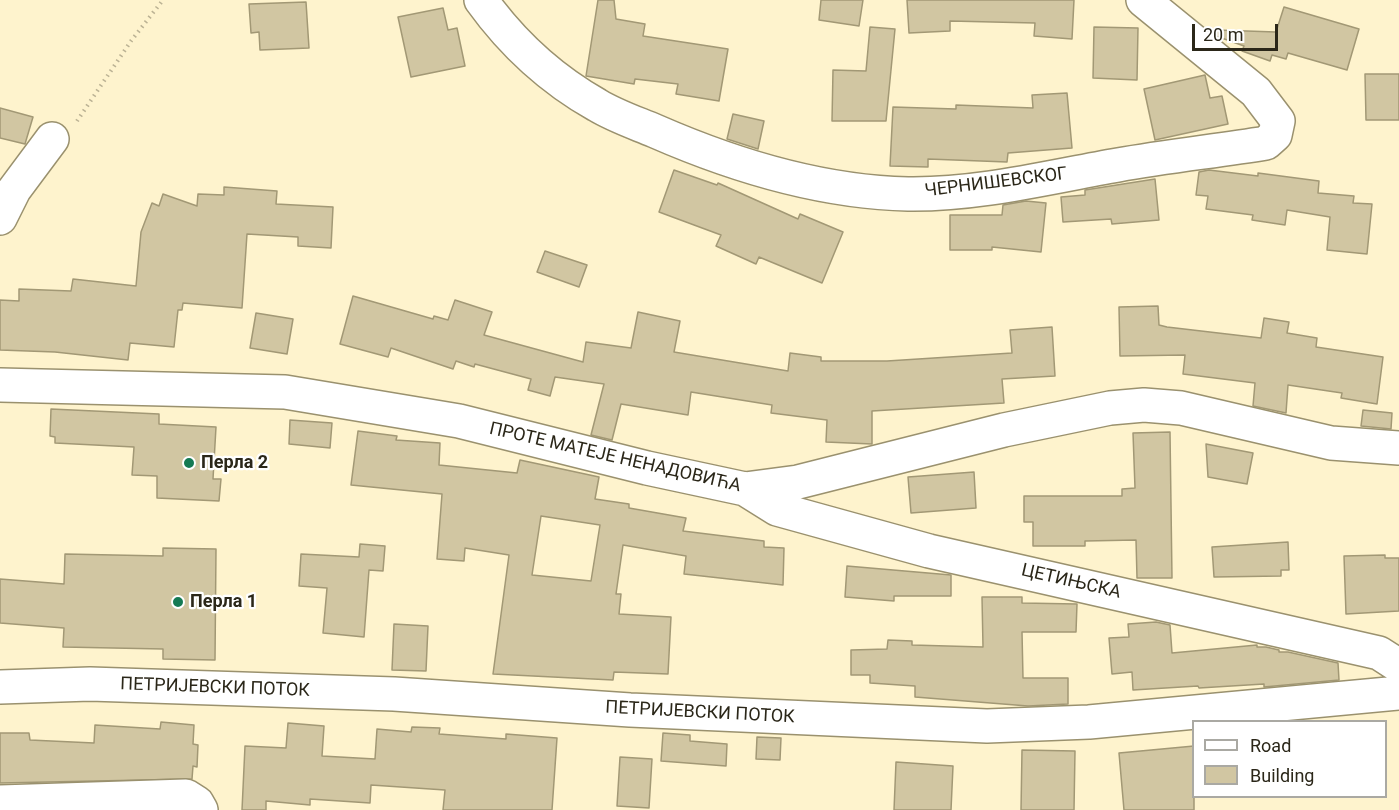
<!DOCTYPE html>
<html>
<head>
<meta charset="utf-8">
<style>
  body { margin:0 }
  #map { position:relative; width:1399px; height:810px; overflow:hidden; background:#fef3cd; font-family:Roboto,sans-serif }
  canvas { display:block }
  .legend { position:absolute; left:1192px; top:720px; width:195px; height:78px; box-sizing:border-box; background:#fff; border:2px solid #aaa9a3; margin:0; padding:8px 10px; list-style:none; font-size:18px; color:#2b2719 }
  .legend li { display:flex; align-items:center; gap:12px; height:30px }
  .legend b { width:30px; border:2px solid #aaa9a3 }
  .scale { position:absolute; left:1192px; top:24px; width:86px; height:27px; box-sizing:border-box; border:3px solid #2b2719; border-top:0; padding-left:8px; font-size:18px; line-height:21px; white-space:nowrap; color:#2b2719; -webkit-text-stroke:4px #fff; paint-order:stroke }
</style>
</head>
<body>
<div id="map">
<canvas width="1399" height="810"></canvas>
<ul class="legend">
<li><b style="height:8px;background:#fff"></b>Road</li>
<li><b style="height:16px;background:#d1c6a2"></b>Building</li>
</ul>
<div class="scale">20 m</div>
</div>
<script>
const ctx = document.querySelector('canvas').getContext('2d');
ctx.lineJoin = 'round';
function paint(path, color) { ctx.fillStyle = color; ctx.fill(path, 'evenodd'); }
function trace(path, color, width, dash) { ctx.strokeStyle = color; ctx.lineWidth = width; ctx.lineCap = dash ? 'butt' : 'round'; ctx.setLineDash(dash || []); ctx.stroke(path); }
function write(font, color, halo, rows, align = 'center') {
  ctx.font = font + ' Roboto,sans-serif'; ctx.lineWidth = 4.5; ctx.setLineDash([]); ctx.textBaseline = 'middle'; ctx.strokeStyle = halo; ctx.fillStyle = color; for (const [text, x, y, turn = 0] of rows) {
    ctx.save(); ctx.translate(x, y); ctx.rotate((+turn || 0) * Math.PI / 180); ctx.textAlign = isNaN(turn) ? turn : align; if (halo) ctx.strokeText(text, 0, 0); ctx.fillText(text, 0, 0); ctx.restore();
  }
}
const building = new Path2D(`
  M 598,0 L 614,0 L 616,19 L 645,24 L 643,36 L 728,49 L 719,101 L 676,94 L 678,84 L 635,79 L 634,84 L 586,76 Z
  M 821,0 L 863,0 L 859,26 L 819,20 Z
  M 907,0 L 1074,0 L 1072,39 L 1034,36 L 1035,23 L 950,21 L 950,31 L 909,33 Z
  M 306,2 L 309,48 L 260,50 L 259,32 L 251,33 L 249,4 Z
  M 1284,7 L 1359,29 L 1347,70 L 1288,53 L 1286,59 L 1272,55 L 1270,61 L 1242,51 L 1244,46 L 1216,36 L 1217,30 L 1276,32 Z
  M 443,8 L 448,30 L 457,28 L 465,66 L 411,77 L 398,17 Z
  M 870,27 L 895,29 L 886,121 L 832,121 L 833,70 L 866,71 Z
  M 1094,27 L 1138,28 L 1137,80 L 1093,78 Z
  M 1365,74 L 1399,74 L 1399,120 L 1366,120 Z
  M 1205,75 L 1210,98 L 1222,96 L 1228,124 L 1155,140 L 1144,89 Z
  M 1067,93 L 1072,148 L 1008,153 L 1007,162 L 928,159 L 928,167 L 890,166 L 893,107 L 956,109 L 956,105 L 1033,108 L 1032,95 Z
  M 0,108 L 33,117 L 25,144 L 0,138 Z
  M 733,114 L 764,121 L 758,149 L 727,139 Z
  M 674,170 L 717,185 L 718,183 L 798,219 L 800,214 L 843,232 L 822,283 L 759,257 L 756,264 L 716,246 L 721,235 L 659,212 Z
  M 1209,170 L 1258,176 L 1258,173 L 1319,181 L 1318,193 L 1354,196 L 1353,203 L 1372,204 L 1367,254 L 1327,250 L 1330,217 L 1287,210 L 1285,225 L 1252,220 L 1253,215 L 1206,209 L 1208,196 L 1196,195 L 1199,172 Z
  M 1155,179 L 1159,220 L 1112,224 L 1111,219 L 1063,222 L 1061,197 L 1085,195 L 1085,190 Z
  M 224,187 L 277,191 L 276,204 L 333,207 L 331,248 L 298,246 L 298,237 L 247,234 L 242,308 L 183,303 L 182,310 L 178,310 L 174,347 L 130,343 L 128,360 L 55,352 L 0,350 L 0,300 L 19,301 L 19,289 L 71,291 L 73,279 L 136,286 L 141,232 L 152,203 L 159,206 L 163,194 L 197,206 L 198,194 L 224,195 Z
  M 1026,201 L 1046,203 L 1041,252 L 992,247 L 992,250 L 950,250 L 950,215 L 1002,215 L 1003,205 Z
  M 545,251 L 587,265 L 579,287 L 537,272 Z
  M 353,296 L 433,319 L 434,316 L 448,320 L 455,300 L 492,312 L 484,335 L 583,362 L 586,342 L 631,348 L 638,312 L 680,321 L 674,352 L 788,371 L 790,353 L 821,357 L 821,361 L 887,361 L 1012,353 L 1010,330 L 1052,327 L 1055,376 L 1002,379 L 1004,403 L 872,411 L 872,444 L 826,442 L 827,420 L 771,413 L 772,405 L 691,392 L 688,415 L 621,404 L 612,440 L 591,435 L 604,384 L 555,377 L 550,396 L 528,390 L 531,379 L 475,364 L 474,367 L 456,361 L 453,369 L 391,348 L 388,357 L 340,344 Z
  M 1158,306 L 1159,325 L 1167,327 L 1261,338 L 1264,318 L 1289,322 L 1287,333 L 1317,338 L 1316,347 L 1383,357 L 1377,404 L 1341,398 L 1342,393 L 1288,385 L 1286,413 L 1253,406 L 1255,383 L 1183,374 L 1185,355 L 1120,356 L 1119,307 Z
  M 256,313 L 293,319 L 287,354 L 250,348 Z
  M 51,409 L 159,414 L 159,424 L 216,427 L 213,479 L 221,479 L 219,501 L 157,498 L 157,476 L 132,475 L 134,447 L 55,443 L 55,437 L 50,436 Z
  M 1363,410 L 1392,413 L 1391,429 L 1361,426 Z
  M 290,420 L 332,423 L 330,448 L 289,444 Z
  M 358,431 L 397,436 L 396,440 L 440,443 L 439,465 L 517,473 L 520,460 L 599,477 L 595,499 L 629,504 L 629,508 L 686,518 L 683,531 L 764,541 L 764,547 L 784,548 L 783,585 L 684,574 L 686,556 L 623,545 L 616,594 L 621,594 L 619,614 L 671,617 L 668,674 L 614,672 L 613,680 L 493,674 L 509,555 L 465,548 L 464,561 L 437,559 L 442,494 L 351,485 ZM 541,516 L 600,525 L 591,581 L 532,575 Z
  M 1170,432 L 1172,578 L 1137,578 L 1136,540 L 1085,541 L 1085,546 L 1033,546 L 1033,522 L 1024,522 L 1024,496 L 1122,496 L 1122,489 L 1135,488 L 1133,433 Z
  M 1206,444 L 1253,453 L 1247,484 L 1208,477 Z
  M 974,472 L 976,508 L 911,513 L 908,477 Z
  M 1288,542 L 1289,570 L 1281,570 L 1281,576 L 1214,577 L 1212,547 Z
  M 360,544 L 385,546 L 383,571 L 369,570 L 364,637 L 323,633 L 327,588 L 299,586 L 301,554 L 359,557 Z
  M 163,548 L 216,549 L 215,660 L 163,659 L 163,649 L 63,647 L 64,628 L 0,623 L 0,579 L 64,584 L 65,554 L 163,556 Z
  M 1385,555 L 1385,558 L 1399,558 L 1399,611 L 1346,614 L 1344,556 Z
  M 847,566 L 951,575 L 951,596 L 894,596 L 894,601 L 845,597 Z
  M 982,597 L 1022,597 L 1022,603 L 1077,604 L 1076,632 L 1022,632 L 1023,678 L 1068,678 L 1068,704 L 1028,706 L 915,697 L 915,686 L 870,683 L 870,675 L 851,675 L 851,650 L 887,649 L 888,640 L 912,641 L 912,645 L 983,647 Z
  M 1156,622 L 1170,625 L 1172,653 L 1257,645 L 1257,647 L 1266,647 L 1279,650 L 1279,652 L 1288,652 L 1338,663 L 1339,680 L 1264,687 L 1264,684 L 1199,688 L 1198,686 L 1133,690 L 1132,672 L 1112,674 L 1109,638 L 1129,637 L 1128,624 Z
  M 394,624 L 428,626 L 426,671 L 392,670 Z
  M 161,722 L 194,725 L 193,744 L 198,745 L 197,767 L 193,766 L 192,779 L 0,783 L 0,733 L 29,733 L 30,740 L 94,743 L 95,725 L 160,729 Z
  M 288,723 L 324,726 L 322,756 L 375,759 L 377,729 L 411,732 L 412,727 L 440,728 L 439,734 L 506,739 L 506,734 L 557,738 L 552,810 L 443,810 L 445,790 L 371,785 L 370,803 L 310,799 L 310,805 L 266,801 L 266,810 L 242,810 L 245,746 L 286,748 Z
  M 663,733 L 690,735 L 690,741 L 727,744 L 726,766 L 661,761 Z
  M 757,737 L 781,738 L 780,760 L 756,759 Z
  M 1194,746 L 1194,810 L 1124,810 L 1119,753 Z
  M 1022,750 L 1075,751 L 1074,810 L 1021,810 Z
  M 620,757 L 652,759 L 649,808 L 617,806 Z
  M 896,762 L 953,766 L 951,810 L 894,810 Z`);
paint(building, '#d1c6a2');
trace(building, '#a29875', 1.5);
const minor = new Path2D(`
  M 481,0 C 512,43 551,79 597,105 C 615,116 636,123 655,131 C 735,166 820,192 908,194 C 979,195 1049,177 1118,165 C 1167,156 1217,151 1266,143 L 1275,135 L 1278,121 L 1256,92 L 1143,0
  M 0,218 L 14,190 L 52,139
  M 0,385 L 285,392 L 459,421 L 647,468 L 745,489 L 798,482 L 1004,430 L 1110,408 L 1144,405 L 1181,408 L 1331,443 L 1399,448
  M 745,489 L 777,509 L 929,551 L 1379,653 L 1399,666
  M 0,687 L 90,684 L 394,694 L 630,710 L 987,726 L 1089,722 L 1399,693
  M 0,802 L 186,796 L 197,803 L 201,810`);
trace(minor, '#9a916e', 36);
trace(new Path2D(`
  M 77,121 L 131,41 L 163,0`), '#bbb294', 4, [1.5, 4.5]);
trace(minor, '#fff', 33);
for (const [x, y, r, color] of [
  [189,463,6,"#147a53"],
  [178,602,6,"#147a53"]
]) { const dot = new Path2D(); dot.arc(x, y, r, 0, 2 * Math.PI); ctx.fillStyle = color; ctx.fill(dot); trace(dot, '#fff', 2); }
write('18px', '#2b2719', '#fff', [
  ["ЧЕРНИШЕВСКОГ",996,183,-7],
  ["ПРОТЕ МАТЕЈЕ НЕНАДОВИЋА",615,458,13],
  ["ЦЕТИЊСКА",1071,582,13],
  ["ПЕТРИЈЕВСКИ ПОТОК",215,688,2],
  ["ПЕТРИЈЕВСКИ ПОТОК",700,713,3]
]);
write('bold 18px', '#2b2719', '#fff', [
  ["Перла 2",201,463],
  ["Перла 1",190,602]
], 'left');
</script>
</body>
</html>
